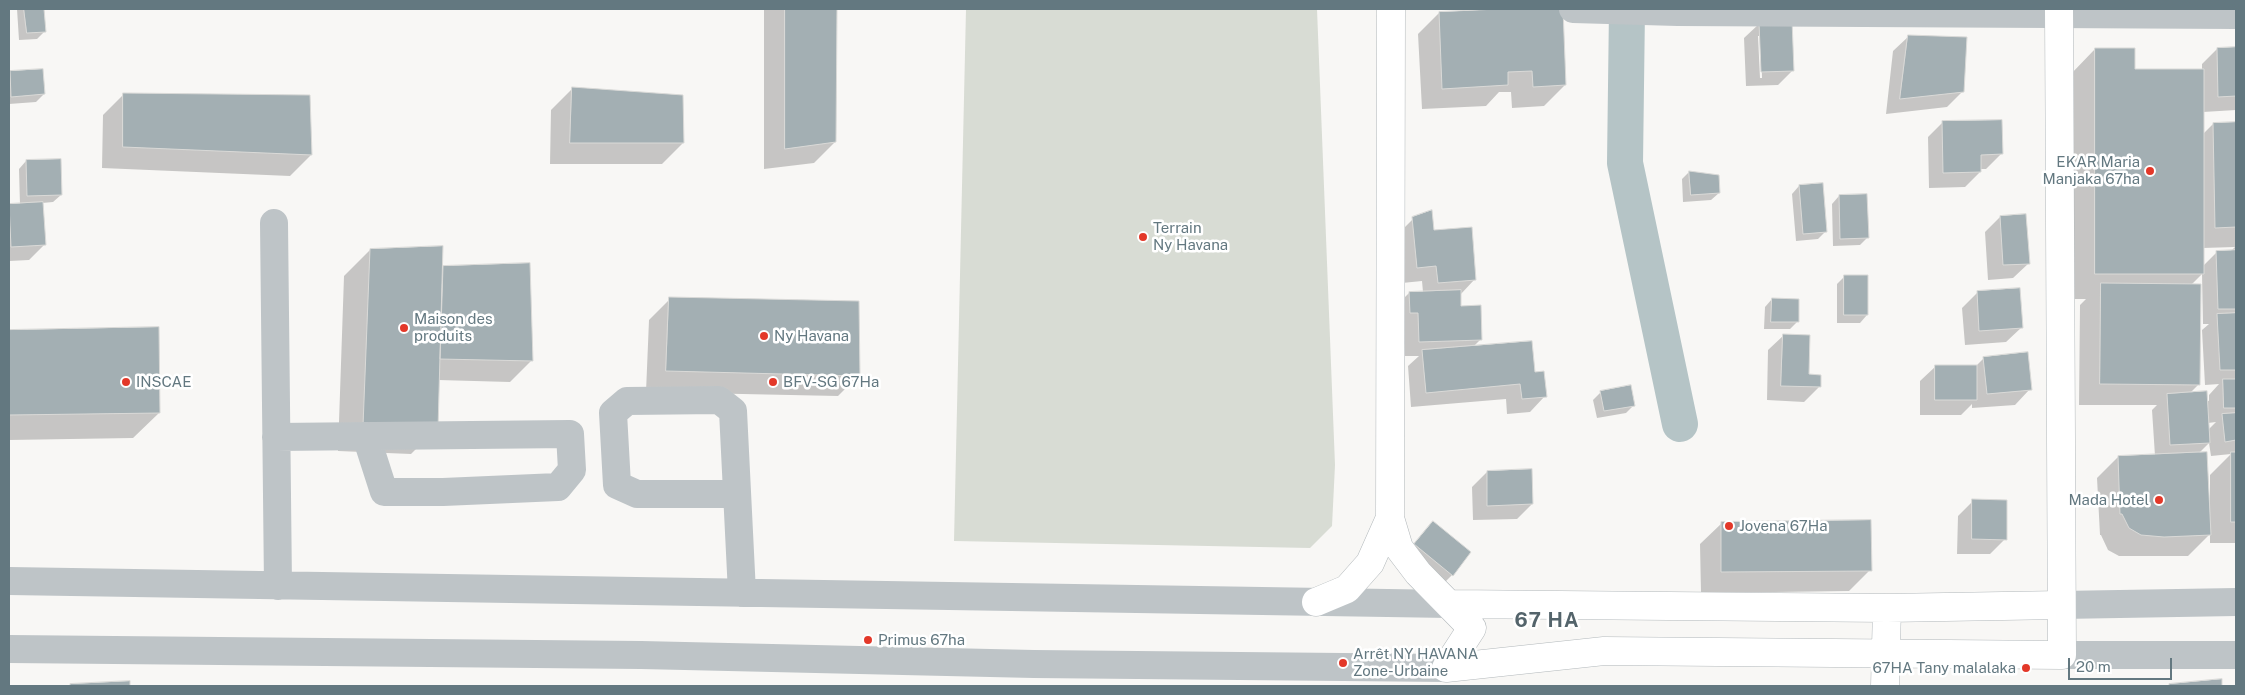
<!DOCTYPE html>
<html>
<head>
<meta charset="utf-8">
<style>
  body { margin:0 }
  #map { position:relative; width:2245px; height:695px; overflow:hidden; background:#f8f7f5; font-family:"Public Sans",sans-serif }
  canvas { display:block }
  .frame { position:absolute; inset:0; border:10px solid #637880; pointer-events:none }
  .scale { position:absolute; left:2068px; top:658px; width:104px; height:22px; box-sizing:border-box; border:2px solid #637880; border-top:0; padding-left:6px; font-size:15px; line-height:18px; white-space:nowrap; color:#637880; -webkit-text-stroke:4px #fff; paint-order:stroke }
</style>
</head>
<body>
<div id="map">
<canvas width="2245" height="695"></canvas>
<div class="frame"></div>
<div class="scale">20 m</div>
</div>
<script>
const ctx = document.querySelector('canvas').getContext('2d');
ctx.lineJoin = 'round';
function paint(path, color) { ctx.fillStyle = color; ctx.fill(path, 'evenodd'); }
function trace(path, color, width, dash) { ctx.strokeStyle = color; ctx.lineWidth = width; ctx.lineCap = dash ? 'butt' : 'round'; ctx.setLineDash(dash || []); ctx.stroke(path); }
function write(font, color, halo, rows, align = 'center') {
  ctx.font = font + ' "Public Sans",sans-serif'; ctx.lineWidth = 5; ctx.setLineDash([]); ctx.textBaseline = 'middle'; ctx.strokeStyle = halo; ctx.fillStyle = color; for (const [text, x, y, turn = 0] of rows) {
    ctx.save(); ctx.translate(x, y); ctx.rotate((+turn || 0) * Math.PI / 180); ctx.textAlign = isNaN(turn) ? turn : align; if (halo) ctx.strokeText(text, 0, 0); ctx.fillText(text, 0, 0); ctx.restore();
  }
}
paint(new Path2D(`
  M 966,9 L 1317,9 L 1335,465 L 1332,526 L 1310,548 L 954,541 Z`), '#d8dcd4');
paint(new Path2D(`
  M 17,9 L 42,9 L 44,32 L 37,39 L 19,40 Z
  M 764,9 L 836,9 L 835,142 L 814,163 L 764,169 Z
  M 1523,9 L 1561,9 L 1565,85 L 1544,106 L 1512,108 L 1511,92 L 1499,92 L 1486,106 L 1422,109 L 1418,34 L 1439,13 Z
  M 1760,23 L 1793,70 L 1778,85 L 1746,86 L 1744,38 ZM 1758,36 L 1761,36 L 1762,78 L 1760,78 Z
  M 1909,36 L 1963,91 L 1947,107 L 1886,114 L 1893,51 Z
  M 2236,48 L 2236,110 L 2203,112 L 2203,134 L 2213,124 L 2236,123 L 2236,543 L 2210,543 L 2210,534 L 2188,556 L 2119,556 L 2108,550 L 2101,535 L 2100,535 L 2097,478 L 2118,457 L 2155,456 L 2152,410 L 2157,405 L 2079,405 L 2080,305 L 2086,299 L 2070,299 L 2070,75 L 2095,49 L 2134,70 L 2202,70 L 2202,64 L 2217,49 ZM 2235,247 L 2231,251 L 2217,252 L 2203,266 L 2203,248 ZM 2202,274 L 2203,324 L 2209,324 L 2202,330 L 2205,385 L 2219,384 L 2209,395 L 2209,401 L 2189,394 L 2198,385 L 2191,285 ZM 2216,422 L 2208,430 L 2208,423 ZM 2209,443 L 2211,456 L 2231,454 L 2210,475 L 2210,505 L 2208,505 L 2198,454 Z
  M 10,72 L 44,94 L 36,102 L 9,104 Z
  M 572,89 L 683,143 L 662,164 L 550,164 L 551,110 Z
  M 124,94 L 311,155 L 290,176 L 102,168 L 103,115 Z
  M 1943,122 L 2001,154 L 1986,169 L 1980,169 L 1980,172 L 1965,187 L 1929,188 L 1928,137 Z
  M 26,161 L 61,195 L 53,202 L 42,203 L 44,245 L 29,260 L 9,261 L 9,206 L 20,205 L 19,169 Z
  M 1689,172 L 1719,193 L 1711,200 L 1683,202 L 1682,179 Z
  M 1799,186 L 1826,231 L 1818,239 L 1796,241 L 1792,194 Z
  M 1839,196 L 1868,237 L 1860,245 L 1833,246 L 1832,204 Z
  M 2000,217 L 2029,263 L 2013,278 L 1988,280 L 1985,232 Z
  M 1413,219 L 1433,232 L 1475,279 L 1460,295 L 1460,307 L 1481,339 L 1473,347 L 1534,373 L 1545,396 L 1530,412 L 1507,414 L 1506,399 L 1411,407 L 1408,366 L 1419,356 L 1405,356 L 1403,328 L 1394,308 L 1409,293 L 1423,292 L 1422,281 L 1402,283 L 1398,234 Z
  M 370,250 L 441,270 L 443,268 L 531,361 L 510,382 L 438,380 L 436,429 L 411,454 L 338,451 L 344,276 Z
  M 1845,276 L 1867,315 L 1860,323 L 1837,323 L 1837,284 Z
  M 1977,293 L 2022,327 L 2006,342 L 1965,345 L 1962,308 Z
  M 670,299 L 859,375 L 838,396 L 646,392 L 649,320 Z
  M 1772,299 L 1797,322 L 1790,329 L 1764,329 L 1765,307 Z
  M 158,329 L 159,413 L 133,438 L 9,440 L 9,331 Z
  M 1784,335 L 1807,375 L 1819,387 L 1804,402 L 1767,400 L 1768,350 Z
  M 1984,358 L 2030,389 L 2015,405 L 1972,408 L 1972,404 L 1961,415 L 1920,415 L 1920,381 L 1936,366 L 1976,366 Z
  M 1601,392 L 1634,405 L 1626,413 L 1597,418 L 1593,400 Z
  M 1487,472 L 1532,504 L 1517,519 L 1473,520 L 1472,487 Z
  M 1973,501 L 2005,539 L 1990,554 L 1957,554 L 1958,516 Z
  M 1433,523 L 1452,575 L 1437,590 L 1400,560 Z
  M 1722,523 L 1870,570 L 1849,591 L 1701,593 L 1700,544 Z
  M 2221,681 L 2221,686 L 2169,686 L 2170,685 Z
  M 129,683 L 129,686 L 69,686 L 70,685 Z`), '#0003');
trace(new Path2D(`
  M 1627,9 L 1625,163 L 1680,424`), '#b5c4c6', 36);
const building = new Path2D(`
  M 24,9 L 44,9 L 46,32 L 27,33 Z
  M 785,9 L 837,9 L 836,142 L 785,149 Z
  M 1499,9 L 1563,9 L 1566,85 L 1533,87 L 1532,71 L 1508,72 L 1508,85 L 1442,89 L 1439,12 Z
  M 1792,20 L 1794,71 L 1761,72 L 1759,22 Z
  M 1908,35 L 1967,37 L 1964,92 L 1900,99 Z
  M 2236,47 L 2236,96 L 2218,97 L 2217,48 Z
  M 2095,48 L 2135,48 L 2135,69 L 2204,69 L 2204,274 L 2095,274 Z
  M 43,69 L 45,94 L 11,97 L 10,71 Z
  M 572,87 L 683,95 L 684,143 L 570,143 Z
  M 123,93 L 310,95 L 312,155 L 123,147 Z
  M 2002,120 L 2003,154 L 1981,155 L 1981,172 L 1943,173 L 1942,121 Z
  M 2236,122 L 2236,227 L 2215,228 L 2213,123 Z
  M 61,159 L 62,195 L 27,196 L 26,160 Z
  M 1689,171 L 1719,175 L 1720,193 L 1691,195 Z
  M 1823,183 L 1827,232 L 1803,234 L 1799,185 Z
  M 1867,194 L 1869,238 L 1840,239 L 1839,195 Z
  M 43,202 L 46,245 L 11,247 L 9,204 Z
  M 1432,210 L 1434,230 L 1472,227 L 1476,280 L 1438,283 L 1436,266 L 1417,268 L 1412,217 Z
  M 2026,214 L 2030,264 L 2003,265 L 2000,216 Z
  M 443,246 L 438,429 L 363,426 L 370,249 Z
  M 2236,250 L 2236,309 L 2218,309 L 2216,251 Z
  M 530,263 L 533,361 L 440,359 L 443,266 Z
  M 1844,275 L 1868,275 L 1868,315 L 1844,315 Z
  M 2101,283 L 2201,284 L 2200,385 L 2100,384 Z
  M 2020,288 L 2023,328 L 1979,331 L 1977,291 Z
  M 1461,290 L 1461,306 L 1481,305 L 1482,340 L 1419,342 L 1418,313 L 1410,313 L 1409,292 Z
  M 669,297 L 859,301 L 860,376 L 666,371 Z
  M 1772,298 L 1799,299 L 1799,322 L 1771,322 Z
  M 2236,313 L 2236,370 L 2220,370 L 2217,314 Z
  M 159,327 L 160,413 L 9,415 L 9,330 Z
  M 1783,334 L 1810,335 L 1809,374 L 1821,375 L 1821,387 L 1781,386 Z
  M 1532,341 L 1535,372 L 1544,371 L 1547,397 L 1522,399 L 1520,384 L 1426,393 L 1422,350 Z
  M 2028,352 L 2032,390 L 1987,394 L 1983,357 Z
  M 1935,365 L 1977,365 L 1977,400 L 1935,400 Z
  M 2223,379 L 2236,379 L 2236,408 L 2224,408 Z
  M 1631,385 L 1635,406 L 1604,411 L 1600,391 Z
  M 2207,391 L 2210,443 L 2170,445 L 2167,394 Z
  M 2236,413 L 2236,440 L 2225,442 L 2222,414 Z
  M 2207,452 L 2211,535 L 2164,537 L 2141,535 L 2129,528 L 2122,514 L 2120,514 L 2118,456 Z
  M 2231,452 L 2236,452 L 2236,522 L 2231,522 Z
  M 1532,469 L 1533,504 L 1487,506 L 1487,471 Z
  M 1972,499 L 2007,500 L 2007,540 L 1972,539 Z
  M 1871,520 L 1872,571 L 1721,572 L 1721,522 Z
  M 1433,521 L 1471,552 L 1453,576 L 1414,544 Z
  M 2222,679 L 2222,686 L 2169,686 L 2169,684 Z
  M 130,681 L 130,686 L 70,686 L 70,684 Z`);
paint(building, '#a3afb3');
trace(building, '#d9d9d7', 1);
const major = new Path2D(`
  M 1391,9 L 1390,518 L 1399,548 L 1418,573 L 1472,628 L 1446,668
  M 1316,602 L 1347,589 L 1370,563 L 1390,518
  M 1450,604 L 1887,608 L 2061,605
  M 1446,668 L 1604,651 L 2062,655 L 2059,9
  M 1885,686 L 1887,608`);
trace(major, '#b2b8bb', 29);
trace(new Path2D(`
  M 1573,9 L 1678,12 L 2236,15
  M 274,223 L 278,586
  M 276,437 L 570,434 L 572,470 L 558,487 L 443,492 L 384,492 L 366,436
  M 737,494 L 637,494 L 617,485 L 613,413 L 627,401 L 719,400 L 733,411 L 742,593
  M 9,581 L 1450,604
  M 2061,605 L 2236,602
  M 9,649 L 641,655 L 1034,664 L 1446,668
  M 2062,655 L 2236,655`), '#bec4c7', 28);
trace(major, '#fff', 28);
for (const [x, y, r, color] of [
  [2150,171,5,"#e33829"],
  [1143,237,5,"#e33829"],
  [404,328,5,"#e33829"],
  [764,336,5,"#e33829"],
  [126,382,5,"#e33829"],
  [773,382,5,"#e33829"],
  [2159,500,5,"#e33829"],
  [1729,526,5,"#e33829"],
  [868,640,5,"#e33829"],
  [1343,663,5,"#e33829"],
  [2026,668,5,"#e33829"]
]) { const dot = new Path2D(); dot.arc(x, y, r, 0, 2 * Math.PI); ctx.fillStyle = color; ctx.fill(dot); trace(dot, '#fff', 2); }
write('15px', '#637880', '#fff', [
  ["EKAR Maria",2140,162,"right"],
  ["Manjaka 67ha",2140,179,"right"],
  ["Terrain",1153,228],
  ["Ny Havana",1153,245],
  ["Maison des",414,319],
  ["produits",414,336],
  ["Ny Havana",774,336],
  ["INSCAE",136,382],
  ["BFV-SG 67Ha",783,382],
  ["Mada Hotel",2149,500,"right"],
  ["Jovena 67Ha",1739,526],
  ["Primus 67ha",878,640],
  ["Arrêt NY HAVANA",1353,654],
  ["Zone-Urbaine",1353,671],
  ["67HA Tany malalaka",2016,668,"right"]
], 'left');
ctx.letterSpacing = '1px';
write('bold 20px', '#54646b', '#fff', [
  ["67 HA",1547,621]
]);
ctx.letterSpacing = '0px';
</script>
</body>
</html>
